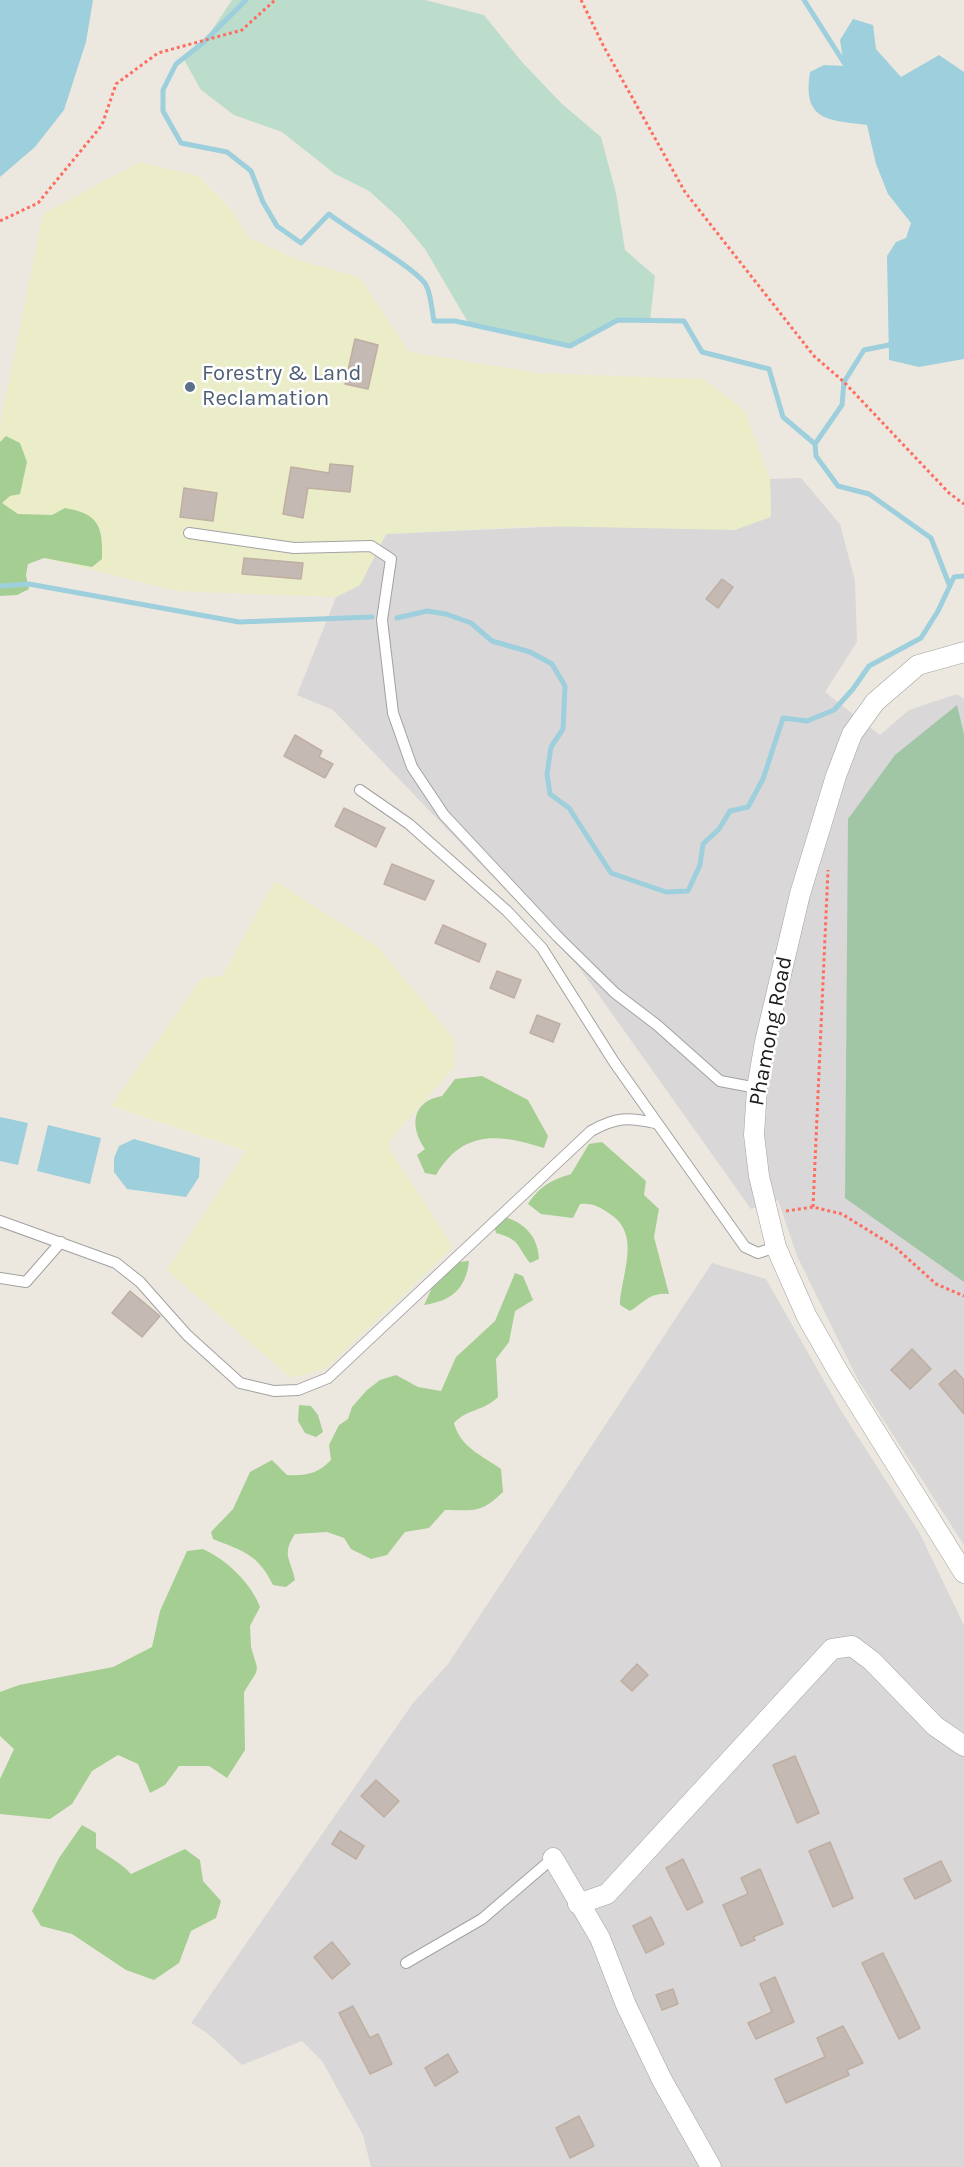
<!DOCTYPE html>
<html>
<head>
<meta charset="utf-8">
<style>
  body { margin:0 }
  canvas { display:block; background:#ede8df }
</style>
</head>
<body>
<canvas width="964" height="2167"></canvas>
<script>
const ctx = document.querySelector('canvas').getContext('2d');
ctx.lineJoin = 'round';
function paint(path, color) { ctx.fillStyle = color; ctx.fill(path, 'evenodd'); }
function trace(path, color, width, dash) { ctx.strokeStyle = color; ctx.lineWidth = width; ctx.lineCap = dash ? 'butt' : 'round'; ctx.setLineDash(dash || []); ctx.stroke(path); }
function write(font, color, halo, rows, align = 'center') {
  ctx.font = font + ' Karla,sans-serif'; ctx.lineWidth = 5; ctx.setLineDash([]); ctx.textBaseline = 'middle'; ctx.strokeStyle = halo; ctx.fillStyle = color; for (const [text, x, y, turn = 0] of rows) {
    ctx.save(); ctx.translate(x, y); ctx.rotate((+turn || 0) * Math.PI / 180); ctx.textAlign = isNaN(turn) ? turn : align; if (halo) ctx.strokeText(text, 0, 0); ctx.fillText(text, 0, 0); ctx.restore();
  }
}
paint(new Path2D(`
  M 801,478 L 840,524 L 855,581 L 857,642 L 825,692 L 880,735 L 909,710 L 957,694 L 964,699 L 964,1545 L 859,1382 L 797,1256 L 778,1200 L 751,1209 L 578,966 L 333,710 L 297,695 L 336,597 L 360,585 L 386,534 L 771,517 L 770,479 Z
  M 712,1263 L 766,1279 L 840,1409 L 919,1532 L 964,1625 L 964,2167 L 371,2167 L 363,2135 L 322,2061 L 302,2041 L 242,2065 L 207,2033 L 191,2023 L 413,1703 L 448,1664 Z`), '#d9d7d7');
paint(new Path2D(`
  M 140,162 L 198,176 L 230,208 L 249,238 L 304,262 L 359,277 L 409,352 L 537,373 L 703,379 L 744,410 L 770,479 L 771,517 L 735,530 L 541,526 L 386,534 L 360,585 L 336,597 L 177,591 L 0,547 L 0,425 L 43,214 Z
  M 275,881 L 378,947 L 454,1039 L 454,1067 L 390,1140 L 391,1151 L 453,1247 L 325,1369 L 291,1378 L 167,1270 L 246,1151 L 111,1106 L 202,978 L 222,976 Z`), '#ebedc9');
paint(new Path2D(`
  M 6,436 L 20,443 L 27,462 L 20,494 L 10,496 L 2,503 L 18,514 L 52,515 L 65,508 C 99,514 103,526 102,559 L 92,567 L 44,558 L 28,564 L 26,575 L 29,589 L 17,595 L 0,596 L 0,442 Z
  M 482,1076 L 528,1100 L 548,1136 L 544,1148 C 500,1134 463,1129 436,1175 L 425,1173 L 417,1155 L 425,1149 C 409,1126 412,1101 442,1096 L 455,1079 Z
  M 602,1142 L 646,1181 L 644,1195 L 659,1209 L 654,1237 L 669,1294 C 650,1292 645,1302 630,1311 L 620,1305 C 621,1274 642,1235 610,1214 C 600,1207 593,1203 580,1204 L 573,1218 L 541,1214 L 528,1204 C 540,1186 551,1180 571,1174 L 589,1144 Z
  M 502,1216 C 524,1222 538,1236 539,1259 L 530,1263 C 516,1245 521,1240 496,1233 L 494,1225 Z
  M 469,1261 C 466,1289 451,1301 424,1305 L 432,1288 L 458,1262 Z
  M 515,1273 L 523,1276 L 533,1300 L 515,1311 L 509,1342 L 496,1359 L 498,1397 C 484,1411 467,1409 454,1423 C 460,1447 483,1456 501,1469 L 503,1492 C 480,1514 474,1510 445,1510 L 429,1528 L 405,1532 L 387,1555 L 371,1559 L 351,1549 L 344,1538 L 327,1532 L 295,1534 C 281,1555 291,1559 295,1580 L 286,1587 L 273,1585 C 258,1554 243,1551 213,1539 L 211,1532 L 233,1509 L 250,1472 L 272,1460 L 287,1475 C 305,1476 318,1474 331,1460 L 329,1445 L 339,1425 L 348,1419 L 352,1407 L 367,1390 L 380,1380 L 396,1375 L 418,1387 L 441,1391 L 456,1357 L 495,1321 Z
  M 299,1405 L 311,1406 L 318,1415 L 323,1432 L 316,1437 L 305,1433 L 298,1421 Z
  M 203,1549 C 227,1560 251,1583 260,1607 L 250,1626 L 251,1647 L 257,1667 L 256,1673 L 244,1692 L 245,1750 L 227,1778 L 209,1766 L 179,1766 L 165,1785 L 150,1793 L 138,1764 L 118,1755 L 92,1771 L 72,1804 L 50,1819 L 0,1814 L 0,1779 L 14,1749 L 0,1736 L 0,1692 L 19,1685 L 113,1667 L 152,1647 L 160,1611 L 187,1551 Z
  M 82,1825 L 96,1833 L 96,1848 C 109,1857 121,1863 131,1874 L 185,1849 L 200,1860 L 203,1881 L 221,1901 L 216,1918 L 191,1931 L 179,1963 L 154,1980 L 126,1970 L 72,1934 L 41,1926 L 32,1911 L 59,1858 Z`), '#a5ce93');
paint(new Path2D(`
  M 232,0 L 425,0 L 484,15 L 522,62 L 561,103 L 601,137 L 616,193 L 625,250 L 655,276 L 650,321 L 618,320 L 570,346 L 469,324 L 425,249 L 399,218 L 369,191 L 335,174 L 282,132 L 234,115 L 201,90 L 183,58 L 204,42 Z`), '#bcdccc');
paint(new Path2D(`
  M 957,705 L 964,734 L 964,1282 L 845,1198 L 848,819 L 895,755 Z`), '#a0c6a5');
paint(new Path2D(`
  M 0,0 L 93,0 L 86,42 L 64,110 L 35,147 L 0,177 Z
  M 853,19 L 873,25 L 876,49 L 901,77 L 939,55 L 964,72 L 964,359 L 919,367 L 889,360 L 887,256 L 896,242 L 906,238 L 911,223 L 888,194 L 876,164 L 867,125 C 828,120 802,121 810,72 L 824,65 L 844,66 L 840,40 Z
  M 0,1117 L 28,1123 L 18,1165 L 0,1161 Z
  M 48,1125 L 101,1138 L 90,1184 L 37,1171 Z
  M 134,1139 L 200,1158 L 199,1177 L 186,1197 L 127,1189 L 114,1172 L 114,1158 L 119,1146 Z`), '#9ecfdc');
trace(new Path2D(`
  M 246,0 L 204,42 L 176,64 L 163,90 L 163,111 L 181,143 L 227,152 L 251,171 L 263,202 L 277,226 L 301,243 L 329,214 C 350,231 416,268 426,285 C 431,294 432,311 434,321 L 455,321 L 570,346 L 618,320 L 684,321 L 702,352 L 769,369 L 783,417 L 815,444 L 816,456 L 838,486 L 869,494 L 931,538 L 949,584
  M 804,0 L 848,69
  M 815,444 L 842,405 L 844,382 L 864,350 L 889,345 L 894,341
  M 0,586 L 29,584 L 239,622 L 372,617
  M 397,618 L 427,611 L 446,614 L 471,623 L 492,641 L 530,652 L 552,664 L 565,686 L 563,729 L 551,747 L 547,774 L 550,794 L 569,808 L 611,873 L 666,892 L 688,891 L 700,865 L 703,844 L 719,829 L 730,811 L 748,807 L 763,779 L 783,718 L 807,721 L 834,710 L 853,689 L 869,666 L 921,638 L 938,611 L 954,577 L 964,576`), '#9ecfdc', 5);
const building = new Path2D(`
  M 355,339 L 378,345 L 368,389 L 345,384 Z
  M 330,464 L 353,466 L 350,492 L 308,488 L 303,518 L 283,514 L 291,467 L 329,473 Z
  M 184,488 L 217,493 L 213,521 L 180,517 Z
  M 244,558 L 303,563 L 301,579 L 242,574 Z
  M 722,579 L 733,587 L 718,608 L 706,599 Z
  M 295,735 L 322,751 L 319,757 L 333,764 L 325,778 L 284,756 Z
  M 344,808 L 385,828 L 376,847 L 335,826 Z
  M 392,864 L 434,881 L 425,900 L 384,884 Z
  M 443,925 L 486,944 L 479,962 L 435,943 Z
  M 497,971 L 521,980 L 514,998 L 490,988 Z
  M 537,1015 L 560,1024 L 553,1042 L 530,1033 Z
  M 130,1291 L 160,1316 L 142,1337 L 112,1313 Z
  M 912,1349 L 931,1369 L 910,1389 L 891,1370 Z
  M 955,1370 L 964,1380 L 964,1414 L 939,1384 Z
  M 637,1664 L 648,1675 L 632,1691 L 621,1681 Z
  M 795,1756 L 819,1813 L 797,1823 L 773,1765 Z
  M 376,1780 L 399,1801 L 384,1817 L 361,1796 Z
  M 340,1831 L 364,1846 L 356,1859 L 332,1844 Z
  M 830,1842 L 853,1898 L 833,1907 L 809,1851 Z
  M 683,1859 L 703,1902 L 687,1910 L 666,1868 Z
  M 941,1861 L 951,1881 L 915,1899 L 904,1879 Z
  M 760,1869 L 783,1924 L 753,1937 L 755,1940 L 741,1946 L 723,1905 L 748,1894 L 741,1878 Z
  M 651,1917 L 664,1944 L 646,1953 L 633,1926 Z
  M 332,1942 L 350,1964 L 332,1979 L 314,1957 Z
  M 883,1953 L 920,2028 L 899,2039 L 862,1963 Z
  M 775,1977 L 794,2022 L 756,2039 L 748,2023 L 772,2012 L 760,1984 Z
  M 673,1989 L 678,2004 L 662,2010 L 656,1995 Z
  M 353,2006 L 370,2038 L 378,2034 L 392,2064 L 370,2074 L 339,2013 Z
  M 843,2026 L 863,2063 L 847,2070 L 849,2075 L 786,2103 L 775,2079 L 825,2057 L 817,2038 Z
  M 448,2054 L 458,2072 L 435,2086 L 425,2068 Z
  M 579,2116 L 594,2146 L 570,2158 L 556,2128 Z`);
paint(building, '#c4bab3');
trace(building, '#bfaea2', 1.5);
const lane = new Path2D(`
  M 189,533 L 294,548 L 371,546 L 391,559 L 382,620 L 393,713 L 412,767 L 444,815 L 557,936 L 615,993 L 657,1025 L 720,1081 L 757,1088
  M 360,790 L 409,824 L 507,911 L 542,948 L 614,1062 L 745,1247 L 758,1253 L 776,1247
  M 0,1221 L 116,1263 L 140,1282 L 187,1335 L 240,1383 L 274,1391 L 298,1390 L 328,1378 L 591,1131 C 616,1117 628,1117 655,1123
  M 0,1278 L 26,1282 L 61,1242
  M 406,1963 L 482,1919 L 553,1858`);
const street = new Path2D(`
  M 964,652 L 918,665 L 875,702 L 852,734 L 836,776 L 800,894 L 765,1042 L 757,1088 L 754,1135 L 759,1176 L 776,1247 L 807,1317 L 839,1373 L 964,1573
  M 553,1858 L 600,1938 L 626,2005 L 662,2080 L 711,2167
  M 578,1904 L 607,1894 L 832,1649 L 852,1646 L 872,1661 L 935,1726 L 964,1746`);
trace(lane, '#a2a2a2', 12);
trace(street, '#a2a2a2', 21);
trace(new Path2D(`
  M 581,0 L 604,47 L 685,192 L 814,356 L 844,382 L 949,493 L 964,504
  M 0,221 L 38,203 L 102,125 L 116,84 L 158,53 L 242,30 L 275,0
  M 813,1207 L 828,870
  M 786,1211 L 813,1207 L 842,1214 L 895,1247 L 936,1284 L 964,1296`), '#fd6e60', 3, [3, 3]);
trace(lane, '#fff', 10);
trace(street, '#fff', 20);
for (const [x, y, r, color] of [
  [190,387,6,"#5c6f8a"]
]) { const dot = new Path2D(); dot.arc(x, y, r, 0, 2 * Math.PI); ctx.fillStyle = color; ctx.fill(dot); trace(dot, '#fff', 2); }
write('22px', '#4e5e75', '#fff', [
  ["Forestry & Land",202,374],
  ["Reclamation",202,399]
], 'left');
write('22px', '#1b1b1b', '#fff', [
  ["Phamong Road",771,1031,-79]
]);
</script>
</body>
</html>
